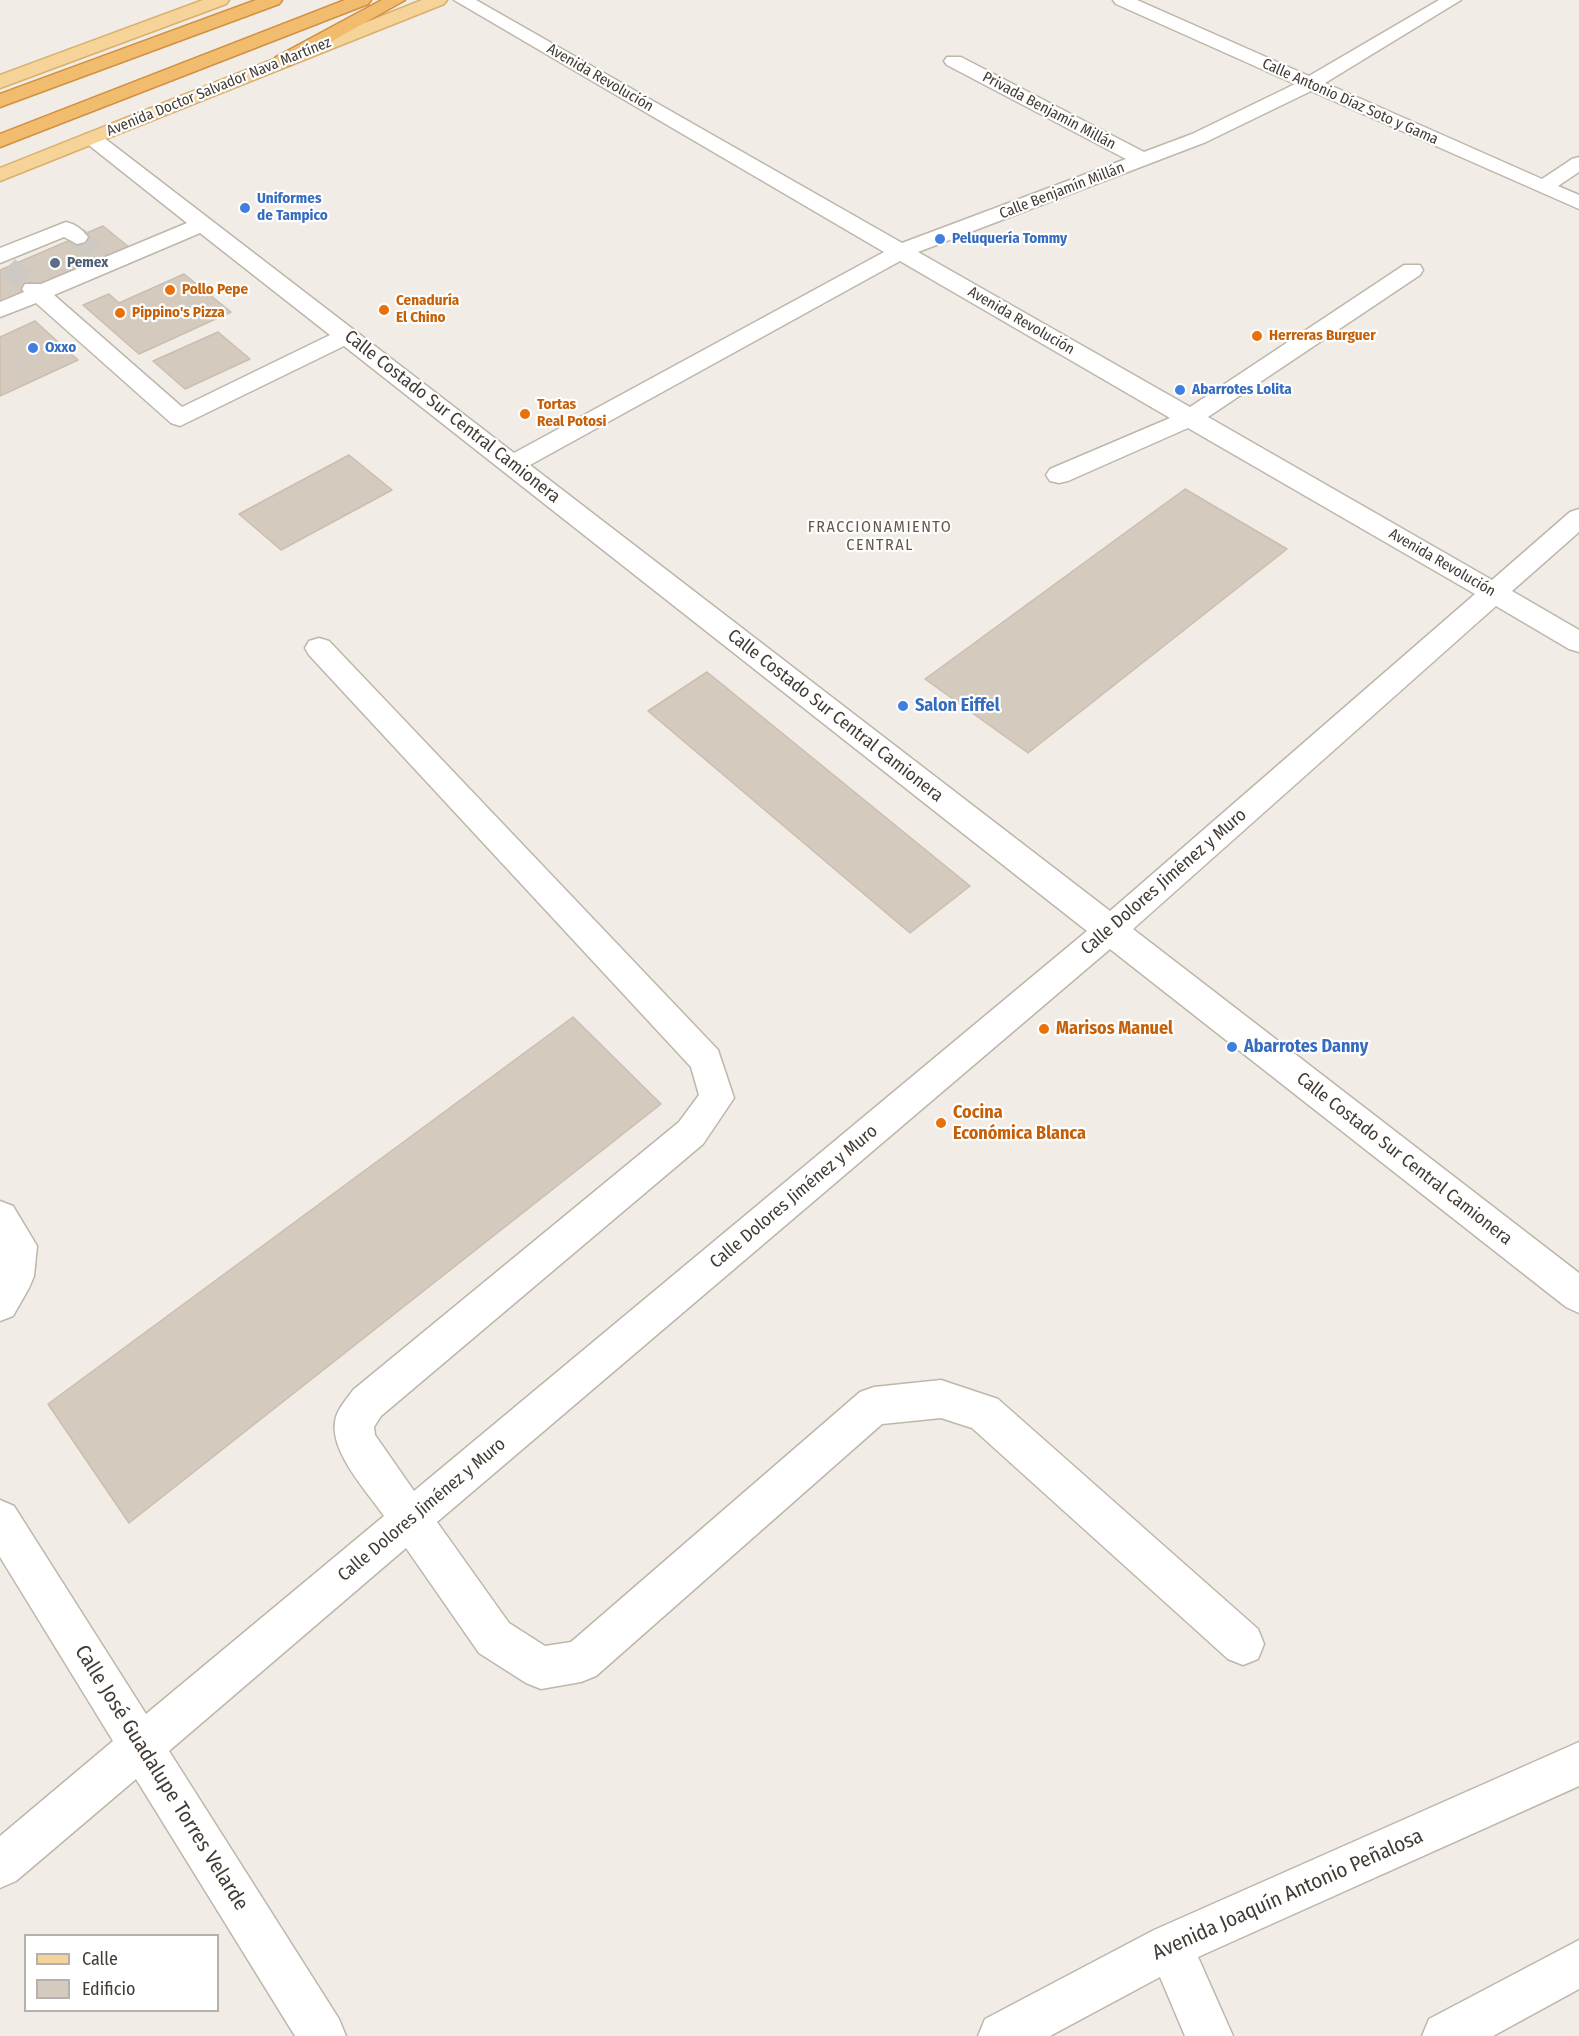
<!DOCTYPE html>
<html>
<head>
<meta charset="utf-8">
<style>
  body { margin:0 }
  #map { position:relative; width:1579px; height:2036px; overflow:hidden; background:#f1ece5; font-family:"Fira Sans Condensed",sans-serif }
  canvas { display:block }
  .legend { position:absolute; left:24px; top:1934px; width:195px; height:78px; box-sizing:border-box; background:#fff; border:2px solid #b4b1ae; margin:0; padding:8px 10px; list-style:none; font-size:18px; color:#433c35 }
  .legend li { display:flex; align-items:center; gap:12px; height:30px }
  .legend b { width:30px; border:2px solid #b4b1ae }
</style>
</head>
<body>
<div id="map">
<canvas width="1579" height="2036"></canvas>
<ul class="legend">
<li><b style="height:8px;background:#f6d499"></b>Calle</li>
<li><b style="height:16px;background:#d5cabe"></b>Edificio</li>
</ul>
</div>
<script>
const ctx = document.querySelector('canvas').getContext('2d');
ctx.lineJoin = 'round';
function paint(path, color) { ctx.fillStyle = color; ctx.fill(path, 'evenodd'); }
function trace(path, color, width, dash) { ctx.strokeStyle = color; ctx.lineWidth = width; ctx.lineCap = dash ? 'butt' : 'round'; ctx.setLineDash(dash || []); ctx.stroke(path); }
function write(font, color, halo, rows, align = 'center') {
  ctx.font = font + ' "Fira Sans Condensed",sans-serif'; ctx.lineWidth = 4.5; ctx.setLineDash([]); ctx.textBaseline = 'middle'; ctx.strokeStyle = halo; ctx.fillStyle = color; for (const [text, x, y, turn = 0] of rows) {
    ctx.save(); ctx.translate(x, y); ctx.rotate((+turn || 0) * Math.PI / 180); ctx.textAlign = isNaN(turn) ? turn : align; if (halo) ctx.strokeText(text, 0, 0); ctx.fillText(text, 0, 0); ctx.restore();
  }
}
const building = new Path2D(`
  M 103,226 L 129,247 L 0,303 L 0,270 Z
  M 184,274 L 231,312 L 139,354 L 83,305 L 109,294 L 119,303 Z
  M 35,321 L 78,360 L 0,396 L 0,337 Z
  M 218,332 L 250,359 L 185,389 L 153,361 Z
  M 349,455 L 392,490 L 281,550 L 239,514 Z
  M 1185,489 L 1287,549 L 1028,753 L 925,679 Z
  M 707,672 L 970,886 L 910,933 L 648,711 Z
  M 573,1017 L 661,1104 L 129,1523 L 48,1404 Z`);
paint(building, '#d5cabe');
trace(building, '#ccbeaf', 1.5);
trace(new Path2D(`
  M 77,237 L 102,259
  M 8,267 L 33,289`), '#cec9c2', 21, [21, 10]);
const minor = new Path2D(`
  M 454,0 L 476,0 L 902,243 L 1126,159 L 947,65 L 944,61 L 947,57 L 961,57 L 1144,152 L 1192,134 L 1295,84 L 1116,4 L 1113,0 L 1137,0 L 1309,76 L 1439,0 L 1461,0 L 1325,83 L 1542,179 L 1572,159 L 1579,157 L 1579,172 L 1558,186 L 1579,195 L 1579,209 L 1311,91 L 1206,142 L 918,252 L 1190,407 L 1404,265 L 1420,265 L 1423,270 L 1420,275 L 1208,417 L 1492,580 L 1570,512 L 1579,509 L 1579,532 L 1512,591 L 1579,630 L 1579,652 L 1569,649 L 1496,606 L 1133,929 L 1579,1273 L 1579,1313 L 1566,1307 L 1110,949 L 437,1522 L 509,1623 L 545,1646 L 571,1642 L 860,1392 L 874,1387 L 941,1380 L 998,1399 L 1258,1629 L 1264,1644 L 1258,1659 L 1243,1665 L 1228,1659 L 972,1428 L 941,1418 L 882,1424 L 596,1676 L 581,1682 L 541,1689 L 526,1683 L 479,1653 L 406,1548 L 169,1751 L 339,2019 L 346,2036 L 295,2036 L 136,1779 L 16,1881 L 0,1888 L 0,1836 L 113,1741 L 0,1557 L 0,1500 L 14,1506 L 146,1714 L 384,1516 C 368,1493 330,1452 335,1422 C 336,1410 347,1399 353,1390 L 679,1122 L 699,1095 L 691,1067 L 309,655 L 305,648 L 309,641 L 319,638 L 329,641 L 718,1050 L 734,1098 L 703,1144 L 381,1416 L 374,1427 L 375,1435 L 414,1491 L 1087,931 L 344,346 L 180,426 L 171,423 L 36,303 L 0,317 L 0,302 L 24,292 L 22,289 L 25,284 L 41,284 L 187,223 L 85,142 L 82,138 L 85,134 L 99,134 L 514,453 L 884,252 ZM 200,233 L 330,335 L 182,407 L 54,295 ZM 900,261 L 1170,418 L 1050,469 L 1046,475 L 1050,481 L 1059,483 L 1068,481 L 1188,428 L 1475,594 L 1110,911 L 530,465 Z
  M 66,222 C 75,224 82,229 88,237 L 85,242 L 77,244 L 64,237 L 0,263 L 0,248 Z
  M 0,1201 L 13,1206 L 37,1246 L 34,1276 L 29,1288 L 13,1316 L 0,1321 Z
  M 1579,1742 L 1579,1786 L 1198,1957 L 1233,2036 L 1185,2036 L 1160,1977 L 1050,2036 L 978,2036 L 985,2019 L 1154,1930 Z
  M 1579,1940 L 1579,1989 L 1493,2036 L 1422,2036 L 1429,2019 Z`);
const major = new Path2D(`
  M 203,0 L 229,0 L 226,4 L 0,88 L 0,75 Z
  M 422,0 L 447,0 L 444,4 L 0,181 L 0,168 Z`);
const highway = new Path2D(`
  M 256,0 L 282,0 L 279,4 L 0,107 L 0,94 Z
  M 345,0 L 371,0 L 368,4 L 0,147 L 0,134 Z
  M 382,0 L 405,0 L 290,65 L 283,67 L 273,61 L 276,57 Z`);
trace(minor, '#beb6ab', 3);
trace(major, '#d9af6b', 3);
trace(highway, '#d09040', 3);
paint(minor, '#fff');
paint(major, '#f6d499');
paint(highway, '#f2bc6f');
for (const [x, y, r, color] of [
  [245,208,6,"#3f7fe0"],
  [940,239,6,"#3f7fe0"],
  [55,263,6,"#5c6f8a"],
  [170,290,6,"#e8710a"],
  [384,310,6,"#e8710a"],
  [120,313,6,"#e8710a"],
  [1257,336,6,"#e8710a"],
  [33,348,6,"#3f7fe0"],
  [1180,390,6,"#3f7fe0"],
  [525,414,6,"#e8710a"],
  [903,706,6,"#3f7fe0"],
  [1044,1029,6,"#e8710a"],
  [1232,1047,6,"#3f7fe0"],
  [941,1123,6,"#e8710a"]
]) { const dot = new Path2D(); dot.arc(x, y, r, 0, 2 * Math.PI); ctx.fillStyle = color; ctx.fill(dot); trace(dot, '#fff', 2); }
write('15px', '#433c35', '#fff', [
  ["Avenida Revolución",600,78,30],
  ["Avenida Doctor Salvador Nava Martínez",219,87,-22],
  ["Calle Antonio Díaz Soto y Gama",1350,102,24],
  ["Privada Benjamín Millán",1049,111,28],
  ["Calle Benjamín Millán",1062,191,-21],
  ["Avenida Revolución",1021,321,30],
  ["Avenida Revolución",1442,563,30]
]);
write('bold 15px', '#366cbe', '#fff', [
  ["Uniformes",257,199],
  ["de Tampico",257,216],
  ["Peluquería Tommy",952,239],
  ["Oxxo",45,348],
  ["Abarrotes Lolita",1192,390]
], 'left');
write('bold 15px', '#4e5e75', '#fff', [
  ["Pemex",67,263]
], 'left');
write('bold 15px', '#c56008', '#fff', [
  ["Pollo Pepe",182,290],
  ["Cenaduría",396,301],
  ["El Chino",396,318],
  ["Pippino's Pizza",132,313],
  ["Herreras Burguer",1269,336],
  ["Tortas",537,405],
  ["Real Potosi",537,422]
], 'left');
ctx.letterSpacing = '1.5px';
write('16px', '#65594d', '#fff', [
  ["FRACCIONAMIENTO",880,528],
  ["CENTRAL",880,546]
]);
ctx.letterSpacing = '0px';
write('18px', '#433c35', '#fff', [
  ["Calle Costado Sur Central Camionera",452,417,38],
  ["Calle Costado Sur Central Camionera",835,716,38],
  ["Calle Dolores Jiménez y Muro",1164,882,-41],
  ["Calle Costado Sur Central Camionera",1404,1159,38],
  ["Calle Dolores Jiménez y Muro",794,1197,-40],
  ["Calle Dolores Jiménez y Muro",422,1510,-40]
]);
write('bold 18px', '#366cbe', '#fff', [
  ["Salon Eiffel",915,706],
  ["Abarrotes Danny",1244,1047]
], 'left');
write('bold 18px', '#c56008', '#fff', [
  ["Marisos Manuel",1056,1029],
  ["Cocina",953,1113],
  ["Económica Blanca",953,1134]
], 'left');
write('21px', '#433c35', '#fff', [
  ["Calle José Guadalupe Torres Velarde",161,1778,58],
  ["Avenida Joaquín Antonio Peñalosa",1288,1895,-24]
]);
</script>
</body>
</html>
